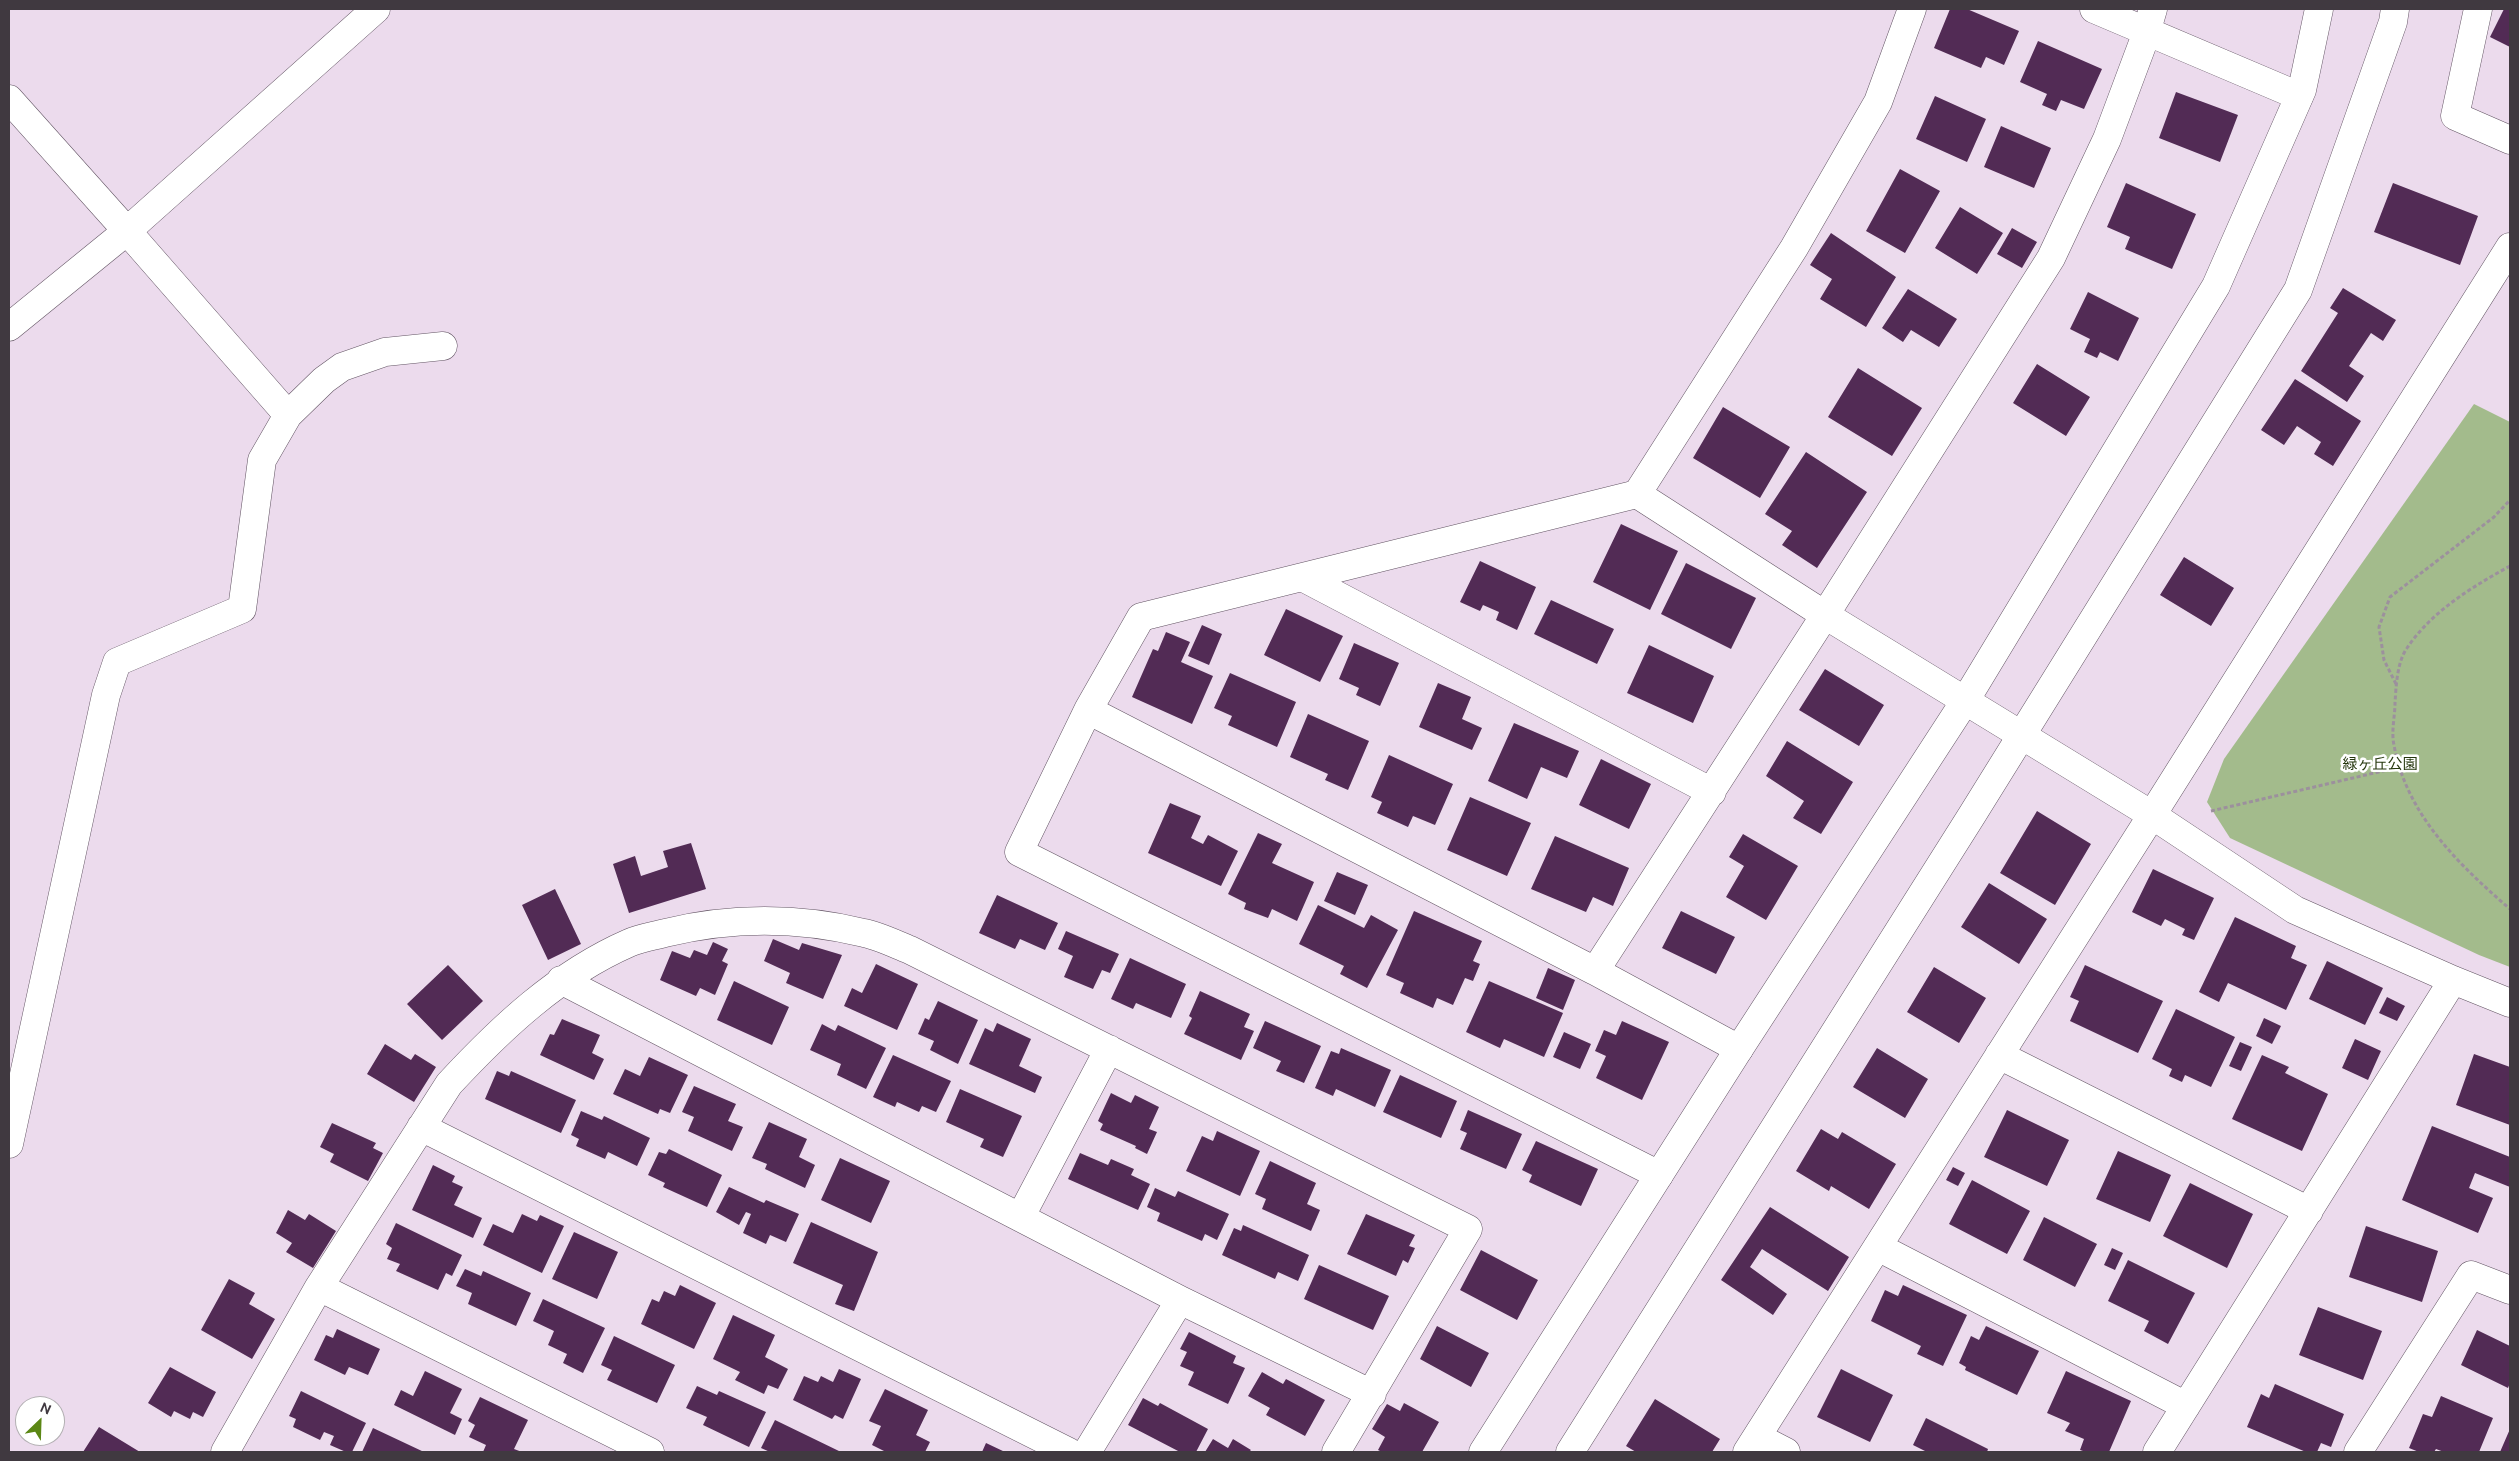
<!DOCTYPE html>
<html>
<head>
<meta charset="utf-8">
<style>
  body { margin:0 }
  #map { position:relative; width:2519px; height:1461px; overflow:hidden; background:#ecdbed; font-family:Ubuntu,sans-serif }
  canvas { display:block }
  .frame { position:absolute; inset:0; border:10px solid #403940; pointer-events:none }
  .north { position:absolute; left:15px; top:1396px; width:50px; height:50px; box-sizing:border-box; background:#fff; border:1px solid #b3b0b3; border-radius:50%; rotate:24deg; font-size:14px; font-weight:700; line-height:20px; text-align:center; color:#403940 }
  .north::after { content:''; display:block; margin:auto; width:18px; height:22px; background:#5b8715; clip-path:polygon(50% 0,100% 100%,50% 72%,0 100%) }
</style>
</head>
<body>
<div id="map">
<canvas width="2519" height="1461"></canvas>
<div class="frame"></div>
<div class="north">N</div>
</div>
<script>
const ctx = document.querySelector('canvas').getContext('2d');
ctx.lineJoin = 'round';
function paint(path, color) { ctx.fillStyle = color; ctx.fill(path, 'evenodd'); }
function trace(path, color, width, dash) { ctx.strokeStyle = color; ctx.lineWidth = width; ctx.lineCap = dash ? 'butt' : 'round'; ctx.setLineDash(dash || []); ctx.stroke(path); }
function write(font, color, halo, rows, align = 'center') {
  ctx.font = font + ' Ubuntu,"Noto Sans JP",sans-serif'; ctx.lineWidth = 5; ctx.setLineDash([]); ctx.textBaseline = 'middle'; ctx.strokeStyle = halo; ctx.fillStyle = color; for (const [text, x, y, turn = 0] of rows) {
    ctx.save(); ctx.translate(x, y); ctx.rotate((+turn || 0) * Math.PI / 180); ctx.textAlign = isNaN(turn) ? turn : align; if (halo) ctx.strokeText(text, 0, 0); ctx.fillText(text, 0, 0); ctx.restore();
  }
}
paint(new Path2D(`
  M 2474,404 L 2510,422 L 2510,967 L 2479,955 L 2230,838 L 2207,802 L 2224,759 Z`), '#a3bb8c');
paint(new Path2D(`
  M 1950,9 L 1967,9 L 2019,31 L 2004,65 L 1986,57 L 1981,68 L 1934,48 Z
  M 2504,9 L 2510,9 L 2510,47 L 2490,37 Z
  M 2038,41 L 2102,69 L 2084,109 L 2061,100 L 2056,111 L 2042,105 L 2047,94 L 2020,82 Z
  M 2176,92 L 2238,115 L 2220,162 L 2159,138 Z
  M 1935,96 L 1986,119 L 1967,162 L 1916,139 Z
  M 2001,126 L 2051,148 L 2034,188 L 1984,167 Z
  M 1900,169 L 1940,191 L 1905,253 L 1866,231 Z
  M 2126,183 L 2196,214 L 2172,269 L 2125,249 L 2130,237 L 2107,227 Z
  M 2393,183 L 2478,216 L 2460,265 L 2374,232 Z
  M 1960,207 L 2003,233 L 1977,274 L 1935,248 Z
  M 2012,228 L 2037,242 L 2022,268 L 1997,254 Z
  M 1831,233 L 1896,277 L 1866,327 L 1820,299 L 1832,279 L 1810,265 Z
  M 2343,288 L 2396,320 L 2383,341 L 2371,333 L 2349,366 L 2364,376 L 2347,402 L 2301,371 L 2338,313 L 2330,308 Z
  M 1908,289 L 1957,319 L 1939,347 L 1911,330 L 1903,342 L 1882,328 Z
  M 2088,292 L 2139,318 L 2118,361 L 2100,352 L 2097,358 L 2084,352 L 2090,339 L 2070,329 Z
  M 2037,364 L 2090,397 L 2066,436 L 2013,403 Z
  M 1858,368 L 1922,408 L 1892,456 L 1828,417 Z
  M 2295,379 L 2361,421 L 2333,466 L 2314,454 L 2321,442 L 2297,426 L 2284,445 L 2261,430 Z
  M 1723,407 L 1790,447 L 1760,498 L 1693,458 Z
  M 1806,452 L 1867,492 L 1817,568 L 1782,545 L 1792,531 L 1765,514 Z
  M 1621,524 L 1678,551 L 1650,610 L 1593,582 Z
  M 2184,557 L 2234,588 L 2211,626 L 2160,595 Z
  M 1480,561 L 1536,587 L 1517,630 L 1496,620 L 1499,612 L 1483,605 L 1480,611 L 1460,602 Z
  M 1686,563 L 1756,598 L 1731,649 L 1661,614 Z
  M 1551,600 L 1614,629 L 1597,664 L 1534,634 Z
  M 1286,609 L 1343,636 L 1320,682 L 1264,655 Z
  M 1202,625 L 1222,634 L 1209,665 L 1188,656 Z
  M 1166,632 L 1190,642 L 1181,662 L 1213,676 L 1192,724 L 1132,697 L 1153,649 L 1158,651 Z
  M 1354,643 L 1399,663 L 1380,706 L 1356,695 L 1359,688 L 1339,679 Z
  M 1649,645 L 1714,676 L 1693,723 L 1627,693 Z
  M 1825,669 L 1884,705 L 1859,746 L 1799,710 Z
  M 1230,673 L 1296,702 L 1277,747 L 1228,725 L 1232,716 L 1214,708 Z
  M 1438,683 L 1471,697 L 1462,719 L 1482,728 L 1472,750 L 1419,727 Z
  M 1308,714 L 1369,741 L 1348,790 L 1325,780 L 1328,774 L 1290,757 Z
  M 1514,723 L 1579,751 L 1567,778 L 1541,767 L 1527,799 L 1488,781 Z
  M 1787,741 L 1853,782 L 1821,834 L 1793,818 L 1804,801 L 1766,776 Z
  M 1389,755 L 1453,784 L 1435,825 L 1413,816 L 1408,827 L 1377,813 L 1382,802 L 1371,797 Z
  M 1601,759 L 1651,784 L 1629,829 L 1579,805 Z
  M 1470,797 L 1531,823 L 1507,876 L 1447,850 Z
  M 1170,803 L 1201,816 L 1191,838 L 1203,844 L 1208,835 L 1238,851 L 1221,886 L 1148,853 Z
  M 2037,811 L 2091,844 L 2055,905 L 2000,873 Z
  M 1258,833 L 1282,844 L 1272,863 L 1314,882 L 1297,921 L 1272,909 L 1268,918 L 1244,909 L 1246,903 L 1228,894 Z
  M 1743,834 L 1798,866 L 1766,920 L 1726,897 L 1744,866 L 1729,857 Z
  M 1555,836 L 1629,868 L 1613,906 L 1593,897 L 1586,912 L 1531,889 Z
  M 691,843 L 706,889 L 629,913 L 613,864 L 635,856 L 641,876 L 668,867 L 663,851 Z
  M 2153,869 L 2214,898 L 2194,940 L 2182,935 L 2185,929 L 2165,919 L 2161,926 L 2132,912 Z
  M 1337,872 L 1368,885 L 1355,915 L 1324,901 Z
  M 1989,883 L 2047,919 L 2019,964 L 1961,927 Z
  M 555,889 L 581,944 L 548,960 L 522,905 Z
  M 997,895 L 1058,923 L 1045,950 L 1020,939 L 1015,949 L 979,933 Z
  M 1318,905 L 1364,928 L 1371,915 L 1398,930 L 1367,988 L 1340,974 L 1344,966 L 1299,944 Z
  M 1414,911 L 1482,941 L 1473,961 L 1480,964 L 1473,981 L 1465,978 L 1453,1005 L 1437,998 L 1433,1008 L 1400,993 L 1404,983 L 1386,975 Z
  M 1681,911 L 1735,937 L 1716,974 L 1662,948 Z
  M 2235,917 L 2296,946 L 2291,958 L 2307,965 L 2286,1010 L 2228,983 L 2219,1002 L 2199,992 Z
  M 1066,931 L 1119,954 L 1110,973 L 1102,970 L 1093,989 L 1064,977 L 1073,956 L 1058,949 Z
  M 773,939 L 799,950 L 802,943 L 842,955 L 823,999 L 786,983 L 790,973 L 764,961 Z
  M 713,942 L 728,949 L 722,961 L 728,964 L 715,995 L 700,988 L 696,996 L 660,980 L 672,951 L 690,958 L 694,950 L 707,955 Z
  M 1130,958 L 1186,984 L 1171,1018 L 1136,1003 L 1133,1009 L 1111,999 Z
  M 2327,961 L 2383,988 L 2365,1025 L 2309,999 Z
  M 876,964 L 918,984 L 897,1030 L 844,1006 L 852,988 L 862,993 Z
  M 448,965 L 483,1001 L 442,1040 L 407,1004 Z
  M 2085,965 L 2163,1001 L 2138,1053 L 2070,1021 L 2079,1001 L 2070,997 Z
  M 1934,967 L 1986,998 L 1959,1043 L 1907,1012 Z
  M 1548,968 L 1575,980 L 1563,1010 L 1536,998 Z
  M 734,981 L 789,1007 L 772,1045 L 717,1020 Z
  M 1489,981 L 1563,1013 L 1544,1057 L 1504,1039 L 1500,1048 L 1466,1032 Z
  M 1200,991 L 1250,1014 L 1244,1027 L 1254,1031 L 1241,1060 L 1184,1034 L 1192,1018 L 1189,1016 Z
  M 2387,997 L 2405,1006 L 2397,1021 L 2379,1013 Z
  M 938,1001 L 978,1020 L 958,1064 L 930,1050 L 934,1041 L 918,1034 L 925,1018 L 929,1020 Z
  M 2176,1009 L 2235,1037 L 2211,1087 L 2185,1075 L 2182,1082 L 2169,1076 L 2172,1069 L 2152,1059 Z
  M 2264,1018 L 2281,1026 L 2272,1044 L 2256,1036 Z
  M 562,1019 L 600,1035 L 592,1053 L 604,1059 L 594,1080 L 540,1055 L 550,1034 L 554,1035 Z
  M 1265,1021 L 1321,1046 L 1304,1083 L 1276,1071 L 1281,1061 L 1253,1048 Z
  M 1622,1021 L 1669,1042 L 1642,1100 L 1596,1078 L 1606,1056 L 1595,1051 L 1604,1030 L 1616,1035 Z
  M 997,1023 L 1031,1039 L 1019,1066 L 1042,1077 L 1035,1093 L 969,1064 L 985,1028 L 993,1032 Z
  M 822,1024 L 835,1031 L 838,1025 L 886,1048 L 866,1089 L 837,1075 L 841,1064 L 810,1050 Z
  M 1564,1032 L 1591,1044 L 1580,1069 L 1553,1057 Z
  M 2355,1039 L 2381,1051 L 2368,1080 L 2342,1068 Z
  M 2240,1042 L 2252,1047 L 2241,1071 L 2229,1066 Z
  M 385,1044 L 411,1060 L 415,1054 L 436,1067 L 414,1102 L 367,1074 Z
  M 1341,1048 L 1391,1070 L 1375,1107 L 1336,1089 L 1333,1096 L 1315,1088 L 1331,1051 L 1339,1054 Z
  M 1877,1048 L 1928,1079 L 1905,1118 L 1853,1087 Z
  M 2474,1054 L 2510,1067 L 2510,1125 L 2456,1105 Z
  M 893,1055 L 951,1081 L 936,1112 L 922,1106 L 919,1112 L 897,1102 L 895,1107 L 873,1097 Z
  M 2262,1055 L 2289,1067 L 2285,1073 L 2328,1094 L 2302,1151 L 2232,1119 Z
  M 649,1057 L 688,1075 L 670,1113 L 660,1109 L 658,1114 L 613,1094 L 625,1069 L 640,1076 Z
  M 497,1071 L 509,1076 L 511,1071 L 576,1100 L 561,1133 L 485,1099 Z
  M 1400,1075 L 1457,1101 L 1441,1138 L 1383,1112 Z
  M 694,1086 L 736,1104 L 728,1121 L 743,1127 L 732,1151 L 688,1131 L 694,1117 L 682,1112 Z
  M 960,1089 L 1022,1116 L 1003,1157 L 980,1147 L 984,1139 L 946,1122 Z
  M 1111,1093 L 1131,1103 L 1135,1095 L 1159,1107 L 1149,1129 L 1157,1132 L 1147,1154 L 1135,1148 L 1136,1146 L 1100,1130 L 1103,1124 L 1098,1121 Z
  M 1468,1110 L 1522,1134 L 1506,1169 L 1460,1149 L 1467,1133 L 1460,1130 Z
  M 2007,1110 L 2069,1140 L 2047,1186 L 1984,1157 Z
  M 581,1111 L 602,1120 L 604,1116 L 650,1138 L 637,1166 L 608,1152 L 605,1159 L 576,1146 L 579,1139 L 571,1135 Z
  M 769,1122 L 807,1139 L 799,1157 L 815,1165 L 805,1188 L 765,1169 L 767,1164 L 752,1158 Z
  M 332,1123 L 376,1143 L 373,1148 L 383,1153 L 368,1181 L 330,1162 L 334,1154 L 320,1147 Z
  M 2432,1126 L 2510,1157 L 2510,1187 L 2475,1173 L 2469,1188 L 2493,1198 L 2478,1233 L 2402,1200 Z
  M 1821,1129 L 1838,1139 L 1842,1132 L 1896,1164 L 1869,1209 L 1831,1186 L 1829,1191 L 1796,1171 Z
  M 1217,1131 L 1260,1151 L 1240,1196 L 1186,1171 L 1202,1136 L 1213,1141 Z
  M 1536,1141 L 1598,1169 L 1581,1206 L 1529,1182 L 1532,1175 L 1522,1170 Z
  M 669,1149 L 722,1175 L 707,1207 L 663,1187 L 665,1183 L 648,1175 L 659,1152 L 666,1154 Z
  M 2118,1151 L 2171,1175 L 2150,1222 L 2096,1199 Z
  M 1080,1153 L 1108,1165 L 1111,1159 L 1134,1169 L 1131,1175 L 1150,1184 L 1138,1210 L 1068,1179 Z
  M 840,1158 L 890,1181 L 871,1223 L 821,1200 Z
  M 1270,1161 L 1316,1183 L 1307,1204 L 1320,1210 L 1311,1231 L 1262,1209 L 1266,1199 L 1255,1194 Z
  M 433,1165 L 455,1176 L 452,1182 L 463,1187 L 454,1205 L 482,1218 L 473,1238 L 412,1210 Z
  M 1953,1167 L 1965,1173 L 1958,1186 L 1946,1180 Z
  M 1972,1180 L 2030,1211 L 2007,1254 L 1949,1224 Z
  M 2190,1183 L 2253,1214 L 2227,1268 L 2163,1236 Z
  M 729,1187 L 764,1203 L 766,1200 L 799,1214 L 786,1242 L 770,1235 L 766,1244 L 743,1233 L 751,1214 L 746,1212 L 739,1225 L 716,1212 Z
  M 1155,1188 L 1175,1197 L 1178,1191 L 1229,1214 L 1217,1240 L 1205,1234 L 1202,1241 L 1157,1221 L 1160,1213 L 1147,1207 Z
  M 1770,1207 L 1849,1257 L 1828,1291 L 1762,1249 L 1750,1267 L 1787,1294 L 1773,1315 L 1721,1280 Z
  M 288,1210 L 305,1220 L 309,1214 L 336,1231 L 313,1268 L 286,1252 L 292,1243 L 276,1233 Z
  M 522,1214 L 537,1221 L 540,1215 L 564,1226 L 542,1273 L 483,1245 L 493,1224 L 513,1233 Z
  M 1366,1214 L 1415,1235 L 1409,1246 L 1415,1248 L 1408,1263 L 1403,1260 L 1396,1276 L 1347,1254 Z
  M 2044,1217 L 2097,1244 L 2075,1287 L 2023,1260 Z
  M 811,1222 L 878,1252 L 854,1311 L 835,1304 L 843,1285 L 793,1263 Z
  M 396,1223 L 462,1255 L 452,1276 L 446,1273 L 438,1290 L 396,1271 L 400,1264 L 387,1259 L 392,1248 L 386,1244 Z
  M 1243,1225 L 1309,1255 L 1298,1281 L 1278,1272 L 1275,1279 L 1222,1255 L 1234,1228 L 1241,1231 Z
  M 2366,1226 L 2438,1251 L 2422,1302 L 2349,1277 Z
  M 574,1232 L 618,1252 L 597,1299 L 552,1279 Z
  M 2112,1248 L 2123,1253 L 2115,1270 L 2104,1265 Z
  M 1481,1250 L 1538,1280 L 1517,1320 L 1460,1290 Z
  M 2128,1260 L 2195,1293 L 2168,1344 L 2144,1331 L 2149,1321 L 2108,1301 Z
  M 1319,1265 L 1389,1296 L 1373,1330 L 1304,1299 Z
  M 465,1269 L 481,1276 L 483,1271 L 531,1293 L 516,1326 L 468,1304 L 472,1293 L 456,1286 Z
  M 229,1279 L 255,1293 L 249,1304 L 275,1319 L 252,1359 L 201,1330 Z
  M 680,1285 L 716,1303 L 694,1349 L 641,1324 L 652,1299 L 659,1302 L 664,1291 L 675,1296 Z
  M 1903,1285 L 1967,1315 L 1943,1366 L 1917,1354 L 1921,1346 L 1871,1321 L 1885,1290 L 1898,1296 Z
  M 543,1299 L 605,1328 L 583,1373 L 563,1363 L 567,1354 L 548,1345 L 554,1331 L 533,1321 Z
  M 2318,1307 L 2382,1331 L 2363,1380 L 2299,1355 Z
  M 733,1315 L 775,1335 L 765,1357 L 788,1369 L 778,1389 L 768,1385 L 764,1394 L 735,1380 L 740,1372 L 713,1359 Z
  M 1437,1326 L 1489,1353 L 1471,1387 L 1420,1359 Z
  M 1986,1326 L 2039,1351 L 2017,1395 L 1965,1370 L 1966,1367 L 1959,1363 L 1971,1336 L 1979,1340 Z
  M 337,1329 L 380,1349 L 368,1375 L 349,1367 L 345,1375 L 314,1360 L 326,1335 L 333,1338 Z
  M 2477,1330 L 2510,1346 L 2510,1383 L 2508,1388 L 2461,1365 Z
  M 1189,1332 L 1236,1356 L 1233,1363 L 1245,1368 L 1228,1404 L 1188,1385 L 1194,1372 L 1180,1366 L 1187,1352 L 1180,1349 Z
  M 614,1336 L 675,1365 L 657,1403 L 607,1380 L 612,1370 L 601,1365 Z
  M 170,1367 L 216,1392 L 203,1417 L 193,1412 L 190,1419 L 174,1411 L 171,1417 L 148,1403 Z
  M 839,1369 L 861,1379 L 843,1419 L 835,1415 L 832,1419 L 793,1400 L 804,1376 L 818,1382 L 821,1376 L 833,1382 Z
  M 1841,1369 L 1893,1395 L 1870,1442 L 1817,1417 Z
  M 425,1371 L 462,1389 L 450,1413 L 462,1419 L 455,1435 L 394,1405 L 401,1390 L 413,1396 Z
  M 2066,1371 L 2131,1401 L 2109,1452 L 2086,1452 L 2080,1450 L 2084,1439 L 2065,1431 L 2070,1423 L 2047,1413 Z
  M 1262,1372 L 1283,1384 L 1286,1379 L 1325,1400 L 1305,1436 L 1266,1415 L 1270,1408 L 1248,1396 Z
  M 2275,1384 L 2344,1414 L 2331,1447 L 2321,1443 L 2317,1452 L 2306,1452 L 2247,1427 L 2261,1394 L 2269,1398 Z
  M 697,1386 L 717,1395 L 719,1391 L 766,1412 L 749,1447 L 703,1425 L 707,1417 L 686,1408 Z
  M 885,1389 L 928,1410 L 916,1435 L 930,1442 L 925,1452 L 886,1452 L 872,1445 L 881,1426 L 869,1421 Z
  M 301,1391 L 366,1423 L 352,1452 L 346,1452 L 330,1445 L 334,1436 L 324,1432 L 320,1440 L 293,1427 L 296,1419 L 289,1416 Z
  M 2441,1396 L 2493,1418 L 2479,1452 L 2444,1452 L 2436,1449 L 2434,1452 L 2419,1452 L 2409,1448 L 2423,1414 L 2432,1417 Z
  M 480,1397 L 528,1420 L 514,1449 L 522,1452 L 483,1452 L 486,1445 L 469,1437 L 475,1425 L 468,1421 Z
  M 1143,1398 L 1158,1406 L 1160,1403 L 1208,1429 L 1196,1452 L 1180,1452 L 1128,1425 Z
  M 1655,1399 L 1720,1439 L 1712,1452 L 1636,1452 L 1626,1446 Z
  M 1404,1403 L 1439,1422 L 1422,1452 L 1382,1452 L 1378,1450 L 1385,1437 L 1372,1429 L 1387,1404 L 1400,1411 Z
  M 1926,1418 L 1988,1449 L 1987,1452 L 1927,1452 L 1913,1445 Z
  M 775,1420 L 841,1452 L 770,1452 L 761,1448 Z
  M 99,1427 L 140,1452 L 83,1452 Z
  M 373,1428 L 424,1452 L 362,1452 Z
  M 2510,1429 L 2510,1452 L 2500,1452 Z
  M 1213,1439 L 1228,1448 L 1233,1439 L 1251,1450 L 1249,1452 L 1205,1452 Z
  M 986,1443 L 1005,1452 L 982,1452 Z`), '#522b55');
const minor = new Path2D(`
  M 2094,9 L 2299,96
  M 2478,9 L 2455,116 L 2510,140
  M 9,99 L 127,231 L 9,327
  M 288,415 L 127,231 L 376,9
  M 1637,494 L 1794,248 L 1878,102 L 1912,9
  M 1304,578 L 1712,792
  M 1088,710 L 1595,971 L 1825,615 L 2152,815 L 2295,910 L 2453,980 L 2510,1003
  M 1595,971 L 1739,1049
  M 561,980 L 1180,1300 L 1372,1394
  M 1999,1055 L 2309,1211
  M 421,1127 L 1069,1452
  M 9,1144 L 106,695 L 117,662 L 242,609 L 262,460 L 288,415 L 324,380 L 342,367 L 385,352 L 443,346
  M 1659,1175 L 1019,852 L 1088,710 L 1141,617 L 1637,494 L 1825,615 L 2051,258 L 2107,139 L 2144,40 L 2153,9
  M 1021,1216 L 1109,1049
  M 1878,1247 L 2186,1406
  M 319,1287 L 650,1452
  M 1757,1437 L 1786,1452
  M 225,1452 L 319,1287 L 449,1084 C 501,1028 558,974 629,943 C 640,938 654,936 665,933 C 730,917 799,917 864,933 C 879,936 895,944 910,950 L 1468,1229 L 1336,1452
  M 1087,1452 L 1180,1300
  M 1747,1452 L 2152,815
  M 2157,1452 L 2453,980
  M 2358,1452 L 2471,1275 L 2510,1290`);
const tertiary = new Path2D(`
  M 2152,815 L 2510,247
  M 1483,1452 L 1739,1049 L 1965,701 L 2216,286 L 2302,90 L 2319,9
  M 1570,1452 L 1972,815 L 2298,290 L 2393,22 L 2395,9`);
trace(minor, '#635564', 29);
trace(tertiary, '#635564', 29);
trace(new Path2D(`
  M 2510,566 C 2472,587 2432,611 2407,648 C 2397,662 2396,687 2395,703 C 2395,716 2391,732 2394,745 C 2406,814 2459,865 2510,909
  M 2396,684 L 2384,660 L 2379,627 L 2390,597 L 2494,517 L 2510,500
  M 2211,811 L 2400,767`), '#9c909d', 3, [4, 2.5]);
trace(minor, '#fff', 28);
trace(tertiary, '#fff', 28);
write('15px', '#26380e', '#fff', [
  ["緑ヶ丘公園",2380,764]
]);
</script>
</body>
</html>
